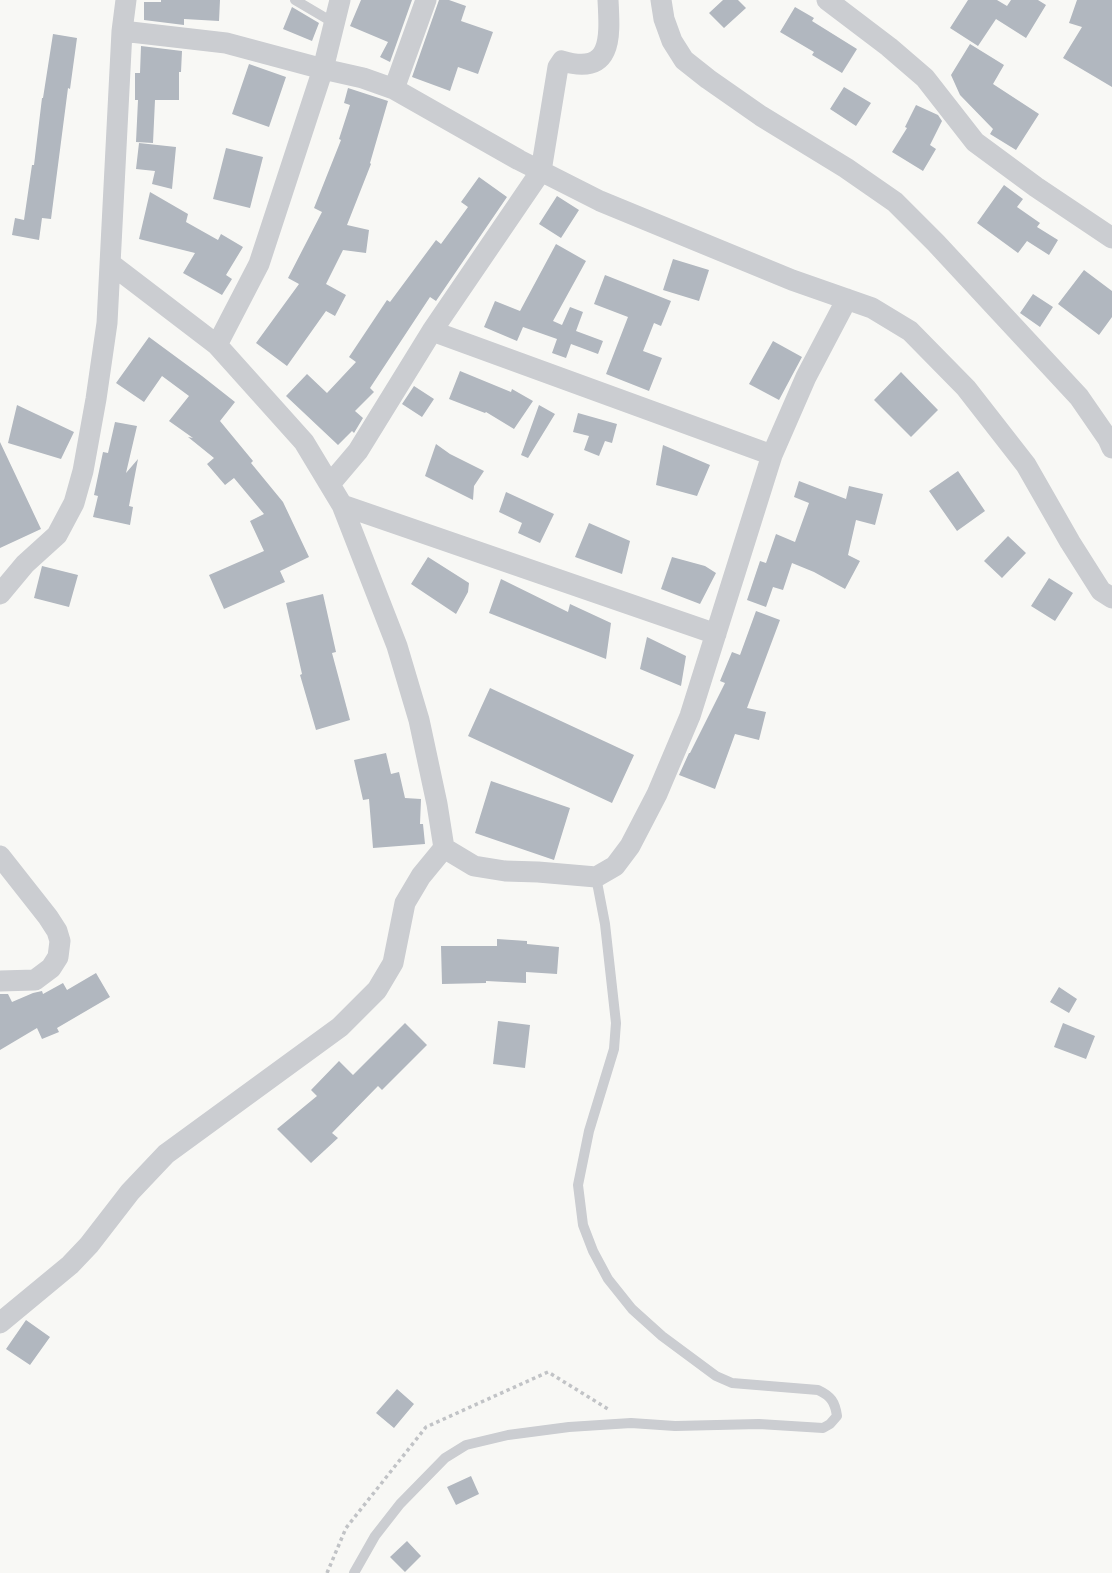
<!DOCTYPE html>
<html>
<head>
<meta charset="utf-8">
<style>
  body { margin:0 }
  canvas { display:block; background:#f8f8f5 }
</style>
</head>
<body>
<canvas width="1112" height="1573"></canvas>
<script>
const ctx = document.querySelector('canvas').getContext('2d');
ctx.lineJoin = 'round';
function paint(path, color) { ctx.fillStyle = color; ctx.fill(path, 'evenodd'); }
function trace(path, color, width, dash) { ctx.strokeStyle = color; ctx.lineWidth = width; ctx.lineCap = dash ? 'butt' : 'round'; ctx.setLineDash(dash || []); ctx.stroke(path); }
paint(new Path2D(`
  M 161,0 L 220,0 L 219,21 L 184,19 L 184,25 L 144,20 L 144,2 L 161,2 Z
  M 361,0 L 412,0 L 390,62 L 380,57 L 388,42 L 350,26 Z
  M 439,0 L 449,0 L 466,6 L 461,21 L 493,32 L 478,74 L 458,67 L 450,91 L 412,77 Z
  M 723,0 L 738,0 L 746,8 L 724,28 L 709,13 Z
  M 968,0 L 997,0 L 1007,6 L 1011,0 L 1038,0 L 1046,5 L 1026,38 L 996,19 L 978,46 L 950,28 Z
  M 1077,0 L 1112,0 L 1112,87 L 1063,58 L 1082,27 L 1069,23 Z
  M 292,7 L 319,23 L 312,41 L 283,29 Z
  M 795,7 L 814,18 L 812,21 L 857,49 L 842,73 L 812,55 L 814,52 L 780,32 Z
  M 53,34 L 77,38 L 70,89 L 68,88 L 51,219 L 42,218 L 39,240 L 12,235 L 15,218 L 24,220 L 32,165 L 34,165 L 42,98 L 43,98 Z
  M 970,44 L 1004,65 L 993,84 L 1039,114 L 1016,150 L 990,134 L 993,129 L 960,95 L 951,75 Z
  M 141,46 L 182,51 L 181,72 L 179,72 L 179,100 L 155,100 L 153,143 L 136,142 L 138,100 L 135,100 L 135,73 L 140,73 Z
  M 249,64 L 286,77 L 269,127 L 232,114 Z
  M 844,87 L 871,103 L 856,126 L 830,109 Z
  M 348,88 L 388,101 L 370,163 L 371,164 L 347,225 L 369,230 L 366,253 L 343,250 L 326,284 L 346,295 L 335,316 L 326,311 L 287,366 L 256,343 L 299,284 L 288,278 L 322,212 L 314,208 L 341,140 L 339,139 L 350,105 L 344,103 Z
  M 916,105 L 938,115 L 942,121 L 930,145 L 936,149 L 923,171 L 892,152 L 907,128 L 905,127 Z
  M 139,143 L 176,147 L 172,189 L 152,184 L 155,171 L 136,169 Z
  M 226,148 L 263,157 L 250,208 L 213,199 Z
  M 479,177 L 507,197 L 436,301 L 430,297 L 370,388 L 374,392 L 355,411 L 363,418 L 354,433 L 352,431 L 338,445 L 286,396 L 307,374 L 327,393 L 356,362 L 349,357 L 387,300 L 390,302 L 436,240 L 441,244 L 468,207 L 461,202 Z
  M 1004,185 L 1023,199 L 1017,207 L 1040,223 L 1037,227 L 1058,240 L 1049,255 L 1027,241 L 1018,253 L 977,223 Z
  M 150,192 L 188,214 L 186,222 L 218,240 L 221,234 L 243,247 L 226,275 L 232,279 L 222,295 L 183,273 L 195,253 L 139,239 Z
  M 557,196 L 579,210 L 561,238 L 539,224 Z
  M 556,244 L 586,261 L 553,321 L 562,325 L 570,307 L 583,312 L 576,331 L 603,341 L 598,354 L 571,344 L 566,358 L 552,353 L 557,339 L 523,327 L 517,341 L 484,327 L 495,301 L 520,311 Z
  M 673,259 L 709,270 L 699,301 L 663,290 Z
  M 1084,270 L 1112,291 L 1112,317 L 1099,335 L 1058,304 Z
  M 605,275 L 671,301 L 661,326 L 654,323 L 643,351 L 662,358 L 649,391 L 606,374 L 628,317 L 594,304 Z
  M 1033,294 L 1053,307 L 1040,327 L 1020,313 Z
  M 149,337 L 202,376 L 235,402 L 220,421 L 253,461 L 251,463 L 283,502 L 309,557 L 280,571 L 285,582 L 224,609 L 209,575 L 264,551 L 250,521 L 264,514 L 234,478 L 225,485 L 207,464 L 214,458 L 188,437 L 193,438 L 169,421 L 189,396 L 162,376 L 144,402 L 116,383 Z
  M 773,341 L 802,357 L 779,400 L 749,384 Z
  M 460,371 L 511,392 L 512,389 L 533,401 L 514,429 L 486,412 L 485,413 L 449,399 Z
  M 901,372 L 938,410 L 911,437 L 874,400 Z
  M 414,386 L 434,399 L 422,417 L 402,404 Z
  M 17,405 L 74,432 L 61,459 L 8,443 Z
  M 539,405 L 555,414 L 528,458 L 521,455 Z
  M 578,413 L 617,424 L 612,443 L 605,441 L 599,456 L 584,450 L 589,436 L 573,432 Z
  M 115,422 L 137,426 L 126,473 L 138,459 L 129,506 L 133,507 L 130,525 L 93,517 L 98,496 L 94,495 L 103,452 L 108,453 Z
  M 0,442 L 41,529 L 0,548 Z
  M 436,444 L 450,454 L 484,471 L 474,486 L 473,500 L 425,476 Z
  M 663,445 L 710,465 L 697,496 L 656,485 Z
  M 958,471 L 985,511 L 957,531 L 929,491 Z
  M 799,481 L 846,499 L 849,486 L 883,494 L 875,525 L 856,520 L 848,555 L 860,561 L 845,589 L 814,572 L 792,563 L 783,590 L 773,587 L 766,607 L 747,600 L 760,561 L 766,563 L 776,534 L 795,542 L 809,503 L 794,497 Z
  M 506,492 L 554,514 L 540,543 L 518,533 L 522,523 L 499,512 Z
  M 589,523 L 630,541 L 622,574 L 575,557 Z
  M 1008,536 L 1026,553 L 1002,578 L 984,561 Z
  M 428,557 L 469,583 L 468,592 L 456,614 L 411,584 Z
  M 672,557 L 705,566 L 716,573 L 700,604 L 661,589 Z
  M 42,566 L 78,575 L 69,607 L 34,598 Z
  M 1049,578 L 1073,593 L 1055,621 L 1031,606 Z
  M 501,579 L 568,612 L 570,604 L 611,623 L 606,659 L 489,613 Z
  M 323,594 L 336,652 L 332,653 L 350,720 L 316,730 L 300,675 L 302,674 L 286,603 Z
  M 756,611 L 780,620 L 747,708 L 766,712 L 759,740 L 735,734 L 715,789 L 679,775 L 689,753 L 690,753 L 725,683 L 720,681 L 732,652 L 740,655 Z
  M 647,637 L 686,656 L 681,686 L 640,669 Z
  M 490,688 L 634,755 L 612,803 L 468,736 Z
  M 386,753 L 391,774 L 399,772 L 405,798 L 421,799 L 420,824 L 423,824 L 425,844 L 373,848 L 369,799 L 363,800 L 354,760 Z
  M 491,781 L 570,808 L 554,860 L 475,833 Z
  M 497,939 L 527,941 L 527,944 L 559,947 L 557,974 L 526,972 L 526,983 L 486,981 L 486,983 L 442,984 L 441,946 L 497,946 Z
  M 96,973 L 110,997 L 57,1028 L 59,1032 L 42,1039 L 37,1028 L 0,1050 L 0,994 L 8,994 L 12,1002 L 33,993 L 42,991 L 43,994 L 63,983 L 67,990 Z
  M 1059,987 L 1077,999 L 1069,1013 L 1050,1002 Z
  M 498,1021 L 530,1025 L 525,1068 L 493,1064 Z
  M 405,1023 L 427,1045 L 382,1090 L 378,1086 L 332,1133 L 338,1138 L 311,1163 L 277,1129 L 317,1096 L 311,1090 L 339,1061 L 353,1075 Z
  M 1063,1023 L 1095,1036 L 1086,1059 L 1054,1047 Z
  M 26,1320 L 50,1337 L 30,1365 L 6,1349 Z
  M 397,1389 L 414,1404 L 394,1428 L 376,1413 Z
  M 471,1476 L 479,1494 L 456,1505 L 447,1487 Z
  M 407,1541 L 421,1556 L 405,1572 L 390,1557 Z`), '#b1b7bf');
trace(new Path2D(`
  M 327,1573 L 346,1528 L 426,1427 L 548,1372 L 608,1409`), '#c1c3c6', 3.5, [3.5, 3.5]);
trace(new Path2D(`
  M 295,0 L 334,23
  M 354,1573 L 375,1536 L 400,1504 L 445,1458 L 466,1445 L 508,1435 L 569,1427 L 631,1423 L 675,1426 L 759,1424 L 823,1428 L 830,1424 L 837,1416 C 835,1402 831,1396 818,1390 L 732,1383 L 716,1376 L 662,1336 L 632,1309 L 608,1279 L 593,1251 L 583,1225 L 578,1185 L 589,1131 L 614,1049 L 616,1023 L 605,924 L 596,877`), '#cbcdd1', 10);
trace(new Path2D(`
  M 661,0 L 664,19 L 672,41 L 684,60 L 708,79 L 761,116 L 846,168 L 895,202 L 936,243 L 1079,397 L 1108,439 L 1112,448
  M 827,0 L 889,47 L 925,78 L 975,142 L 1036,187 L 1112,238
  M 122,31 L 226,43 L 323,69 L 363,78 L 394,89 L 519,160 L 600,201 L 792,280 L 872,308 L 910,331 L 966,388 L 1026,465 L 1070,542 L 1101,591 L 1112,598
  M 394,89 L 426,0
  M 432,331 L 772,455
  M 217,345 L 259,264 L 323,69 L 340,0
  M 330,484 L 358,451 L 432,331 L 541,171 L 558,67 L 562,61 C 613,76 610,37 608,0
  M 342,505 L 716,634
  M 0,594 L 25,564 L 57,535 L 74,503 L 83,471 L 96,399 L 107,323 L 122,31 L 126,0
  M 444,848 L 474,866 L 505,871 L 538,872 L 596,877 L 615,866 L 630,846 L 657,794 L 690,716 L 772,455 L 806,377 L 847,299
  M 0,856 L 48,917 L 57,931 L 60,941 L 58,957 L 51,968 L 35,980 L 0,981
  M 0,1323 L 70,1265 L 89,1245 L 130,1192 L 166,1154 L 340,1027 L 377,990 L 393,963 L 405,903 L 421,876 L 444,848 L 437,804 L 419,720 L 397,646 L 342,505 L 304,442 L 217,345 L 111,264`), '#cbcdd1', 21);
</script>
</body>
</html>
